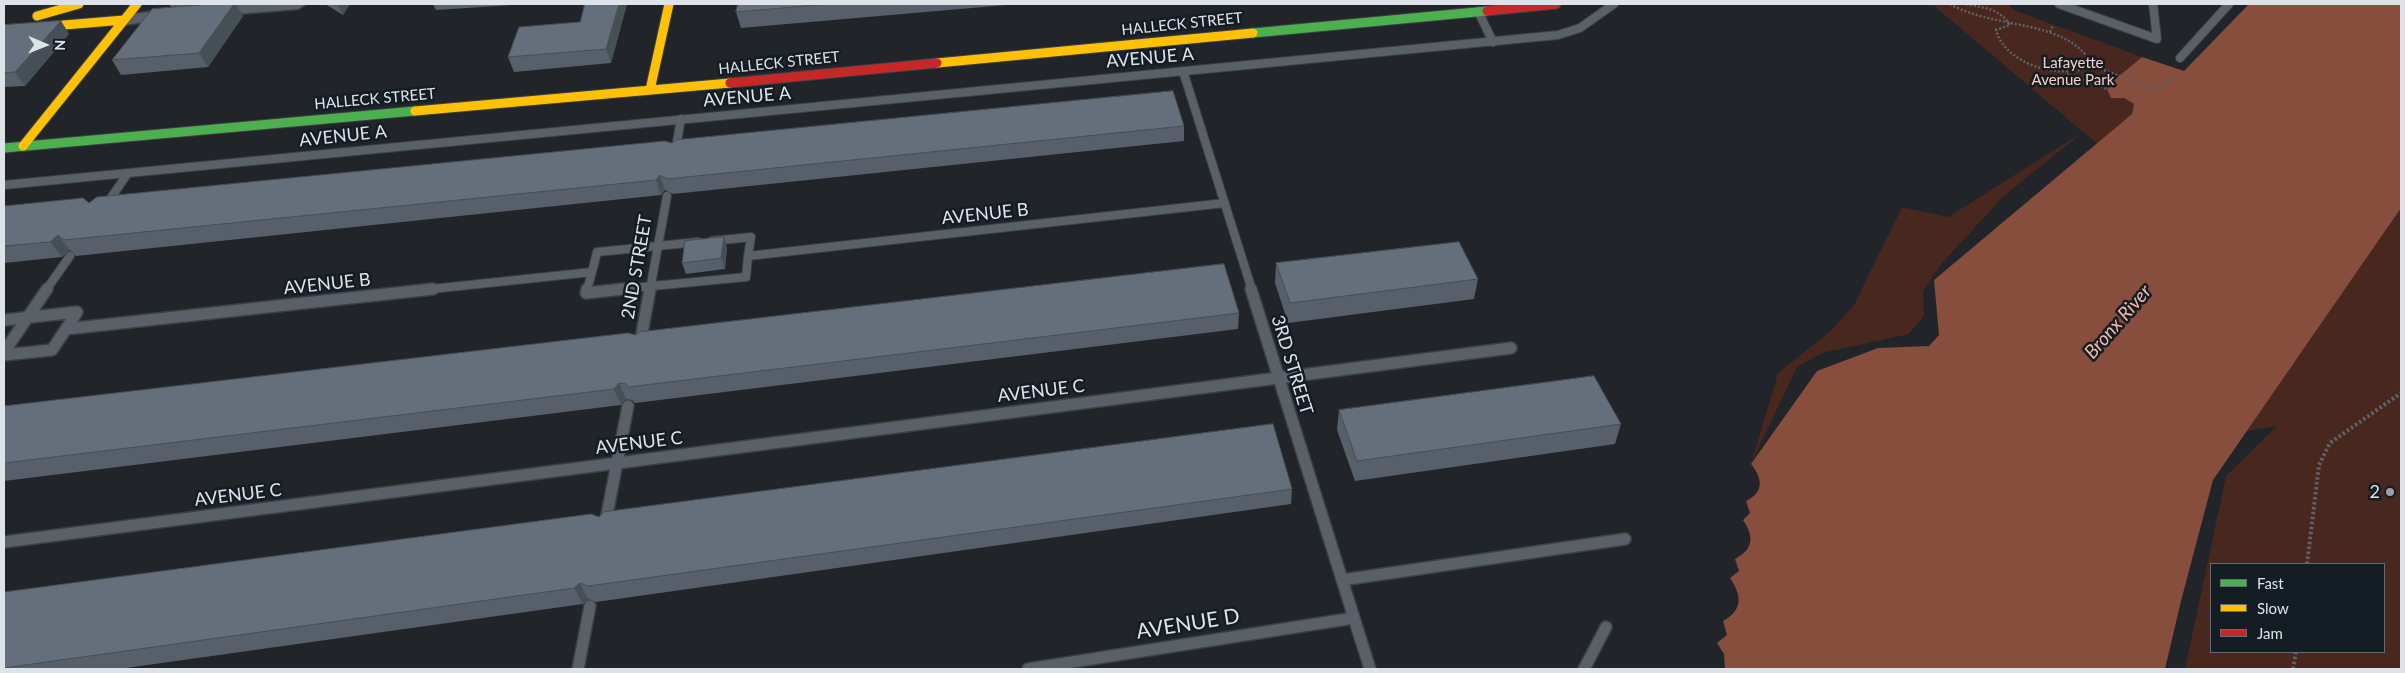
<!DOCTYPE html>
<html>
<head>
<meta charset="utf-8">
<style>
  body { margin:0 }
  #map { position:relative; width:2405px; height:673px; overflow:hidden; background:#21252a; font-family:Lato,sans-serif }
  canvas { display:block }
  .frame { position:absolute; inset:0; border:5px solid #dde3e9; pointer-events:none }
  .legend { position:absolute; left:2210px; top:563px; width:175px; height:90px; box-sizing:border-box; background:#141c24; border:1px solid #646c73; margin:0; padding:6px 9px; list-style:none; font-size:15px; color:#dde3e9 }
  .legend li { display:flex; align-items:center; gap:10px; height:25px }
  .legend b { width:25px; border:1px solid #646c73 }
  .north { position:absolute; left:20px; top:20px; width:50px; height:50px; -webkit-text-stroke:4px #141c24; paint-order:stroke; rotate:91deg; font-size:14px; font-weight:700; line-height:20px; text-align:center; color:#dde3e9 }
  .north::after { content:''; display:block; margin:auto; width:18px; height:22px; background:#dde3e9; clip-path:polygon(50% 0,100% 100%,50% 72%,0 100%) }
</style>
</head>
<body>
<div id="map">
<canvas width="2405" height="673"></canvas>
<div class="frame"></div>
<ul class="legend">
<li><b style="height:6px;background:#4caf50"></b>Fast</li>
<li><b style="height:6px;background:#ffc107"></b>Slow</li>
<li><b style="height:6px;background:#c62828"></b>Jam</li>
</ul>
<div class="north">N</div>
</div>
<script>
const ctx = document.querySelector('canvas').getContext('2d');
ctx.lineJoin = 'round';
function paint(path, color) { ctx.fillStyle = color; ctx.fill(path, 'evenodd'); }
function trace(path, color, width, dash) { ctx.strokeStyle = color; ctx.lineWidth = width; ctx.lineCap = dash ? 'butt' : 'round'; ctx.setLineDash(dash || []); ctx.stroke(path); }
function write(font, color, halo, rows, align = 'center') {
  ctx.font = font + ' Lato,sans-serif'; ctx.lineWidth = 5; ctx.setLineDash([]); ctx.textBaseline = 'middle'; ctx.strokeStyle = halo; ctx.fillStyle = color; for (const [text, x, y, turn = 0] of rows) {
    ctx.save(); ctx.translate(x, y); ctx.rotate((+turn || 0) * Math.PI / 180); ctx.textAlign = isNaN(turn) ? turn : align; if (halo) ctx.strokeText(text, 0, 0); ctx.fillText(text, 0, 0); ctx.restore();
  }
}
paint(new Path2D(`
  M 1932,4 L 2007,4 L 2016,11 L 2142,57 L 2113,81 L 2111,97 L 2124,98 L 2135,105 L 2132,114 L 2098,144 L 2083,132 L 2004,196 L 1942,263 L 1923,291 L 1924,316 L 1909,334 L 1822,353 L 1797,367 L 1751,464 L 1778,373 L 1832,330 L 1854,305 L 1902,207 L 1948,217 L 2083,132 Z
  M 2401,208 L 2401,669 L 2185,669 L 2226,476 L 2277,426 L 2247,431 ZM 2211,564 L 2384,564 L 2384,652 L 2211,652 Z`), '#47271e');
paint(new Path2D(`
  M 2249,4 L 2401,4 L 2401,208 L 2213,480 L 2181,601 L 2165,669 L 1725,669 L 1724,654 L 1717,643 L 1727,635 L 1723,621 C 1743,610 1742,596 1730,578 L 1739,571 L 1735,559 C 1754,549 1754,536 1743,520 L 1750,513 L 1746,501 C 1764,492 1763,479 1751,464 L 1817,371 L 1878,348 L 1929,346 L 1939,335 L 1934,280 L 2132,114 L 2134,104 L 2124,98 L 2111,98 L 2107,89 L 2113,81 L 2142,57 L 2184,71 Z`), '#874d3d');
const laneFar1 = new Path2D(`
  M 2059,4 L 2157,39 L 2153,4
  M 1478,11 L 1493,42
  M 2180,58 L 2229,4
  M 1183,71 L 1252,290
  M 675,153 L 681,119
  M 4,185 L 1558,35 L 1580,28 L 1614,4
  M 106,205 L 128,173
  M 712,241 L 751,237 L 748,256 L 1225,203
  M 46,290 L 70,256
  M 422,290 L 592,272 L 597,252 L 698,242
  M 587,290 L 592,272
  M 611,290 L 746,277 L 748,256
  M 650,290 L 667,196`);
const lane = new Path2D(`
  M 587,289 L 586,293 L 624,289
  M 1251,289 L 1370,669
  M 4,320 L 77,312 L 66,329 L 433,289
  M 640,344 L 650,289
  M 4,352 L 47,289
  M 4,355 L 52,350 L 66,329
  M 605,525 L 628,406
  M 4,542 L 1511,348
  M 1342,580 L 1625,539
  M 578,669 L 590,606
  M 1028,669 L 1354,618
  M 1584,669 L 1606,627`);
const street = new Path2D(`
  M 244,4 L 306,4 L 298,9 L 212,16 L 204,11 L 212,6 Z
  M 174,9 L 182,14 L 180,17 L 124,25 L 116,20 L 124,15 Z`);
const fast = new Path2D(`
  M 1253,33 L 1487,11
  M 4,148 L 415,111`);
const slow = new Path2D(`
  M 37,16 L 79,4
  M 4,30 L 124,20
  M 937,63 L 1253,33
  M 650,90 L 669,4
  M 415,111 L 730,83
  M 23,146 L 137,4`);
const jam = new Path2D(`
  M 1487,11 L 1556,4
  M 730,83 L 937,63`);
trace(laneFar1, '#3c4044', 10);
trace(lane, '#3c4044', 14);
trace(street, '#3c4044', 3);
trace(fast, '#3c4044', 11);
trace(slow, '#3c4044', 11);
trace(jam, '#3c4044', 11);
trace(new Path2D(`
  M 1950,4 C 1994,30 2069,18 2093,66 L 2159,91 L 2173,78
  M 1966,4 C 1984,8 1999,8 2010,25 L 1996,30 C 2006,66 2062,80 2093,66
  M 2050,32 L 2053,25
  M 2067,74 L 2107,89`), '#5e6368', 2.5, [2, 2]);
trace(new Path2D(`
  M 2307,564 L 2319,465 L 2330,443 L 2401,393
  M 2293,669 L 2296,652`), '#5e6368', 4, [2.5, 2.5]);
trace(laneFar1, '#596067', 8);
trace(lane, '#596067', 11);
paint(street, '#596067');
trace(fast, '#4caf50', 9);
trace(slow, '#ffc107', 9);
trace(jam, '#c62828', 9);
paint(new Path2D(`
  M 169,4 L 236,4 L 243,16 L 208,67 L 121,75 L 112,60 L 171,7 Z
  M 325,4 L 350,4 L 343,15 Z
  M 433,4 L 527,4 L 436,10 Z
  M 585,4 L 627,4 L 611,63 L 514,72 L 508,57 L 580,22 Z
  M 738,4 L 1018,4 L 741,28 L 736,12 Z
  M 61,21 L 69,34 L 25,86 L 4,87 L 4,25 Z
  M 1184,126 L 1184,141 L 673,194 L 665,190 L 661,195 L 76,256 L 70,250 L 62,257 L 4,263 L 4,206 L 89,203 L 672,143 Z
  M 727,248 L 725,269 L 686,274 L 682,263 Z
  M 1276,263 L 1478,279 L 1474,299 L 1288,323 L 1275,283 Z
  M 1239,313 L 1238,329 L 635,403 L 632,400 L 626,399 L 621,405 L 4,481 L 4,406 L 636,335 Z
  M 1339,410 L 1621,424 L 1615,444 L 1355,481 L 1337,430 Z
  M 1292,489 L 1291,504 L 596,602 L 588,599 L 583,604 L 119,669 L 4,669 L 4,592 L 599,517 Z`), '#565f6a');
paint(new Path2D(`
  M 234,4 L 236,4 L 243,16 L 208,67 L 199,53 Z
  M 340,4 L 350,4 L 343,15 L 338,6 Z
  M 619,4 L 627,4 L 611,63 L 606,49 Z
  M 61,21 L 69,34 L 25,86 L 15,72 Z
  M 660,175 L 665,190 L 661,195 L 656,180 Z
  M 58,235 L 70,250 L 62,257 L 50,242 Z
  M 724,237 L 727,248 L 725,269 L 721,258 Z
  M 619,383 L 626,399 L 621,405 L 614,389 Z
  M 580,583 L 588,599 L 583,604 L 574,588 Z`), '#464e56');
const building = new Path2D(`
  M 212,4 L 234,4 L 199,53 L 112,60 L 152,9 Z
  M 585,4 L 619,4 L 606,49 L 508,57 L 519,27 L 580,22 Z
  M 738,4 L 828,4 L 736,12 Z
  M 61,21 L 15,72 L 4,73 L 4,25 Z
  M 1173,91 L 1184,126 L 667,179 L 660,175 L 656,180 L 64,240 L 58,235 L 50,242 L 4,246 L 4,206 L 83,198 L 89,203 L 97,197 L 665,141 L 672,143 L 676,140 Z
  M 724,237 L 721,258 L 682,263 L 685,241 Z
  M 1459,242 L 1478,279 L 1290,303 L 1276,263 Z
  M 1224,264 L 1239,313 L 628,387 L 626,384 L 619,383 L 614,389 L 4,463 L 4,406 L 628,333 L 636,335 L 640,332 Z
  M 1594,376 L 1621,424 L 1357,461 L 1339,410 Z
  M 1273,424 L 1292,489 L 588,586 L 580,583 L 574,588 L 4,668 L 4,592 L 591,514 L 599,517 L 604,512 Z`);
paint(building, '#646f7b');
trace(building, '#464e56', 1);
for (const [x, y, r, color] of [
  [2390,492,5,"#9ba0a6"]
]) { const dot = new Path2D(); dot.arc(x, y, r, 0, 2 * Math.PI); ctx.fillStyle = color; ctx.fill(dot); trace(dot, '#141c24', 2); }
write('15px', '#dde3e9', '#141c24', [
  ["HALLECK STREET",1182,24,-6],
  ["HALLECK STREET",779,63,-6],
  ["HALLECK STREET",375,99,-5]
]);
write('15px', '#f8d0c4', '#141c24', [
  ["Lafayette",2073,63],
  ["Avenue Park",2073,80]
]);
write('18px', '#dde3e9', '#141c24', [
  ["AVENUE A",1150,58,-5],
  ["AVENUE A",747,97,-5],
  ["AVENUE A",343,136,-6],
  ["AVENUE B",985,214,-6],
  ["2ND STREET",637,267,-80],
  ["AVENUE B",327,284,-6],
  ["3RD STREET",1292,365,73],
  ["AVENUE C",1041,391,-7],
  ["AVENUE C",639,443,-7],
  ["AVENUE C",238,495,-7]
]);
write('18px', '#dde3e9', '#141c24', [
  ["2",2380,492]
], 'right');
write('italic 19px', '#f4b9a8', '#141c24', [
  ["Bronx River",2118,322,-49]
]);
write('21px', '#dde3e9', '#141c24', [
  ["AVENUE D",1188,624,-9]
]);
</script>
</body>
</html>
